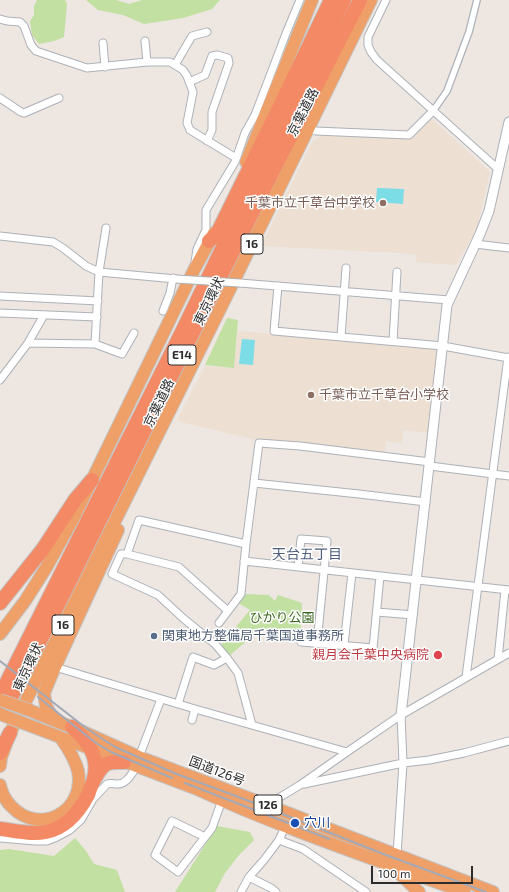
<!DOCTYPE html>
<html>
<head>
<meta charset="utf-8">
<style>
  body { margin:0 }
  #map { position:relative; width:509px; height:892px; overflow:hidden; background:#ede6e1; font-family:"Exo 2",sans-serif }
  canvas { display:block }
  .scale { position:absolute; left:371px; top:866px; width:102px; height:18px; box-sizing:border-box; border:2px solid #2d2d2d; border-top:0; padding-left:5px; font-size:12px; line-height:14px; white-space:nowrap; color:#2d2d2d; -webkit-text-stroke:3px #fff; paint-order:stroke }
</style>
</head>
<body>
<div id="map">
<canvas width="509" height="892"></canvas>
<div class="scale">100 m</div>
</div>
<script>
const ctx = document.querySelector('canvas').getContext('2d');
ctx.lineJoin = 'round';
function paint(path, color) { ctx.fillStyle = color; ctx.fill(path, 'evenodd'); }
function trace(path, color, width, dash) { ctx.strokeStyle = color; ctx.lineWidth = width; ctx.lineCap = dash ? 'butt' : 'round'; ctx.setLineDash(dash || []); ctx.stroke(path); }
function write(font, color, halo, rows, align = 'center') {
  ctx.font = font + ' "Exo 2","Noto Sans JP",sans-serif'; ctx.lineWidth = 3; ctx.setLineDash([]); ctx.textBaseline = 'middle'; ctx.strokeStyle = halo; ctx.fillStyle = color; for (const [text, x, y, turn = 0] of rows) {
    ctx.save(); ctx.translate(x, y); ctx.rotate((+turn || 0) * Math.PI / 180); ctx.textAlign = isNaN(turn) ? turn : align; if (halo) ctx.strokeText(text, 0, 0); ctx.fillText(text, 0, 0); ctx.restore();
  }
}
paint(new Path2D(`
  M 431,118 L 490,172 L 477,228 L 456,265 L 416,262 L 417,255 L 401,253 L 261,246 L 312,142 L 324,134 L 412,138 Z
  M 238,331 L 434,348 L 438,350 L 428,433 L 403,430 L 402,443 L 386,441 L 385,454 L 297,442 L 257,440 L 177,421 L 205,366 L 234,368 Z`), '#eddfd2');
paint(new Path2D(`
  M 37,0 L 65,0 L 67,4 L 64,37 L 54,41 L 39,44 L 32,35 L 30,21 L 34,15 L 34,6 Z
  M 86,0 L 116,0 L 129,4 L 142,0 L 220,0 L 212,9 L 183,18 L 144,24 L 123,15 L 98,10 Z
  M 227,318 L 238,320 L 234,368 L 205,365 Z
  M 244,594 L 269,595 L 275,601 L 278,595 L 302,603 L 300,643 L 271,635 L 263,627 L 229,656 L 220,646 L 250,610 L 238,603 Z
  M 217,826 L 250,832 L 254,840 L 239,855 L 225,873 L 215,892 L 175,892 Z
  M 75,838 L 86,851 L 94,864 L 117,870 L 125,892 L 0,892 L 0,850 L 9,849 L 54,856 Z`), '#c1e0a1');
paint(new Path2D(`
  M 377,188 L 404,189 L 403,204 L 376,202 Z
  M 242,339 L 255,340 L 253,365 L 239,364 Z`), '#7cdde7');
const pedestrian = new Path2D(`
  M 433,111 L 447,91 L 469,32 L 477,0`);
const minor = new Path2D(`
  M 386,0 L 368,37 L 368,45 L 371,52 L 377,60 L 498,169
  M 0,19 L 7,21 L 20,22 L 24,26 L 31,45 L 36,51 L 87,68 L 147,62 L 170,62 L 183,70 L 187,76 L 193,92 L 187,123 L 190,130 L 236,158
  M 145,41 L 147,62
  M 103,43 L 105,67
  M 175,65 L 192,36 L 207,32
  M 189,82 L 205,75 L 212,56 L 217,55 L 228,58 L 229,63 L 212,112 L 212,130 L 207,141
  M 0,98 L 21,112 L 24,113 L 59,98
  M 316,131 L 409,135 L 433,111
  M 0,236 L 53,242 L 63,248 L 86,266 L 99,272 L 176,279
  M 475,244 L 509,248
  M 195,262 L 197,249 L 206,230 L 206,210 L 235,162 L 245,133 L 255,115 L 287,31 L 300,0
  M 240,283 L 449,300
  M 278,286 L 274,331 L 443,346 L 509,358
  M 0,296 L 98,301
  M 163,311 L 170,293 L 173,278
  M 0,313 L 97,317
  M 341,337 L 346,268
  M 393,341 L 397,272
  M 28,343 L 95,344 L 122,354 L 134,333
  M 95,344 L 99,272 L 106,228
  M 0,380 L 28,343 L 44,315
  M 430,466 L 509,476
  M 254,483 L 359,494 L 426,502
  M 127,554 L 121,554 L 112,574 L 158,595 L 184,619 L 215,644 L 227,658 L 238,673 L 252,725
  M 244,561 L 509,590
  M 298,567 L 301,539 L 327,541 L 317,643
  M 228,611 L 179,567 L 127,554 L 139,520 L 246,544
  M 377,612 L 413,615
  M 219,623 L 241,594 L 246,544 L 259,443 L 300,446 L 430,462
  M 301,642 L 373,648 L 380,576
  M 344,645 L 352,573
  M 498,659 L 505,590
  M 55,667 L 195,709 L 347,752
  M 466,677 L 508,357
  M 178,704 L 193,657 L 214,665 L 227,658
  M 192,720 L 195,709
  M 139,757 L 161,699
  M 304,784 L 403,763 L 429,760 L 464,753 L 509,741
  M 267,805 L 300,785 L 347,752 L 401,715 L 509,653
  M 205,837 L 172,821 L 155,855 L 178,872 L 212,828 L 222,800
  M 0,838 L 35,841 L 47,841 L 57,837 L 70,830 L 81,820 L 93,799 L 107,784 C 111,783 114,784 118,784 C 127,784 132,773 137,766
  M 279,840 L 303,849 L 366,892
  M 397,855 L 403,763 L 401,715
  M 249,877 L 271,888 L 276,892
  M 241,892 L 249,877 L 264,860 L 279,840 L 285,827`);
const tertiary = new Path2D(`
  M 401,715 L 447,305 L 480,234 L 489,211 L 509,122`);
const trunk = new Path2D(`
  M 246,162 L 312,0
  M 0,634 L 25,601 L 46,568 L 74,517 L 194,270 L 214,233
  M 29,710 L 58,722 L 72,727 L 139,757 L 267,805 L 493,892
  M 58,722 L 52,716 L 46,706 L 44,693 L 55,667 L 118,530
  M 23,723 L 197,789 C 284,829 375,859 464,892
  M 0,766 L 1,758 L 10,733 L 60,632 L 227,295 L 371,0
  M 0,785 C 2,794 5,800 11,806 C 40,837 86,811 78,771 C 75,759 68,748 61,738
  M 397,868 L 400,874 L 419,892`);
const motorway = new Path2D(`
  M 209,241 L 217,234 L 280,106 L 331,0
  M 0,603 L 43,549 L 75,500 L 92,480
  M 0,696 L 184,328 L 264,162 L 344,0
  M 3,713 L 40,641 L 275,167 L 360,0
  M 72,727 C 87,741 100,756 94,778
  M 0,753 L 10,733
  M 0,829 C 15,831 31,835 46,832 C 66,828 79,812 88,795 C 90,789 92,783 95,778 C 98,773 101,767 106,764 C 112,761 118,762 124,762`);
trace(pedestrian, '#adb1b8', 8);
trace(minor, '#adb1b8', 9);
trace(tertiary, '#adb1b8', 11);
trace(trunk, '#c4c4c4', 14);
trace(motorway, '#c4c4c4', 16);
trace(pedestrian, '#fff', 5.5);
trace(minor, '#fff', 7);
trace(tertiary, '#fff', 9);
trace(trunk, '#eea068', 12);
trace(motorway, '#f48a65', 14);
trace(new Path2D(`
  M 0,661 L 86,728 L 115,747 L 174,773 L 265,807 L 386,855 L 486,892
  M 38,697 L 96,743 L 111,752 L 172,778
  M 185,783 L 329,839`), '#a3a9b6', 2);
const minorBridge = new Path2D(`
  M 176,279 L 240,283`);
const trunkBridge = new Path2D(`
  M 0,700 L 29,710
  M 0,714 L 23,723`);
trace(minorBridge, '#adb1b8', 9, []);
trace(trunkBridge, '#c4c4c4', 14, []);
trace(minorBridge, '#fff', 7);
trace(trunkBridge, '#eea068', 12);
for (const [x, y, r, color] of [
  [383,203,4,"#8d6e63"],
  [311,395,4,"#8d6e63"],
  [154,636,4,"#5c6f8a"],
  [438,655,5,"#e0444e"],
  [295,823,5,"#1a4fb4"]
]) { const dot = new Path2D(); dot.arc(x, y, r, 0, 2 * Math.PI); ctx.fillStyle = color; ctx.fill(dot); trace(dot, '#fff', 1.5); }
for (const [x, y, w] of [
  [252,244,22],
  [182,355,28],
  [63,625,22],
  [268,805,28]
]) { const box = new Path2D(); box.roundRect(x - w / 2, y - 10, w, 20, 3); ctx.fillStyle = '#fff'; ctx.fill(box); trace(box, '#2d2d2d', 1); }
write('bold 12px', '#2d2d2d', null, [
  ["16",252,244],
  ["E14",182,355],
  ["16",63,625],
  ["126",268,805]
]);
write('13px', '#2d2d2d', '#fff', [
  ["京葉道路",303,112,-63],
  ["東京環状",209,301,-64],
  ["京葉道路",159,403,-64],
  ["東京環状",28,667,-65],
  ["国道126号",217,771,21]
]);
write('13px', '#785e54', '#fff', [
  ["千葉市立千草台中学校",375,203],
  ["千葉市立千草台小学校",319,395,"left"]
], 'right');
write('13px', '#3b6720', '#fff', [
  ["ひかり公園",282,618]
]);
write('13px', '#4e5e75', '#fff', [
  ["関東地方整備局千葉国道事務所",162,636]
], 'left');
write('13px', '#be3a42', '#fff', [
  ["親月会千葉中央病院",429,655]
], 'right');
write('13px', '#164399', '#fff', [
  ["穴川",304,823]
], 'left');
write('14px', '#505f7b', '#fff', [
  ["天台五丁目",307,554]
]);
</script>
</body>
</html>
